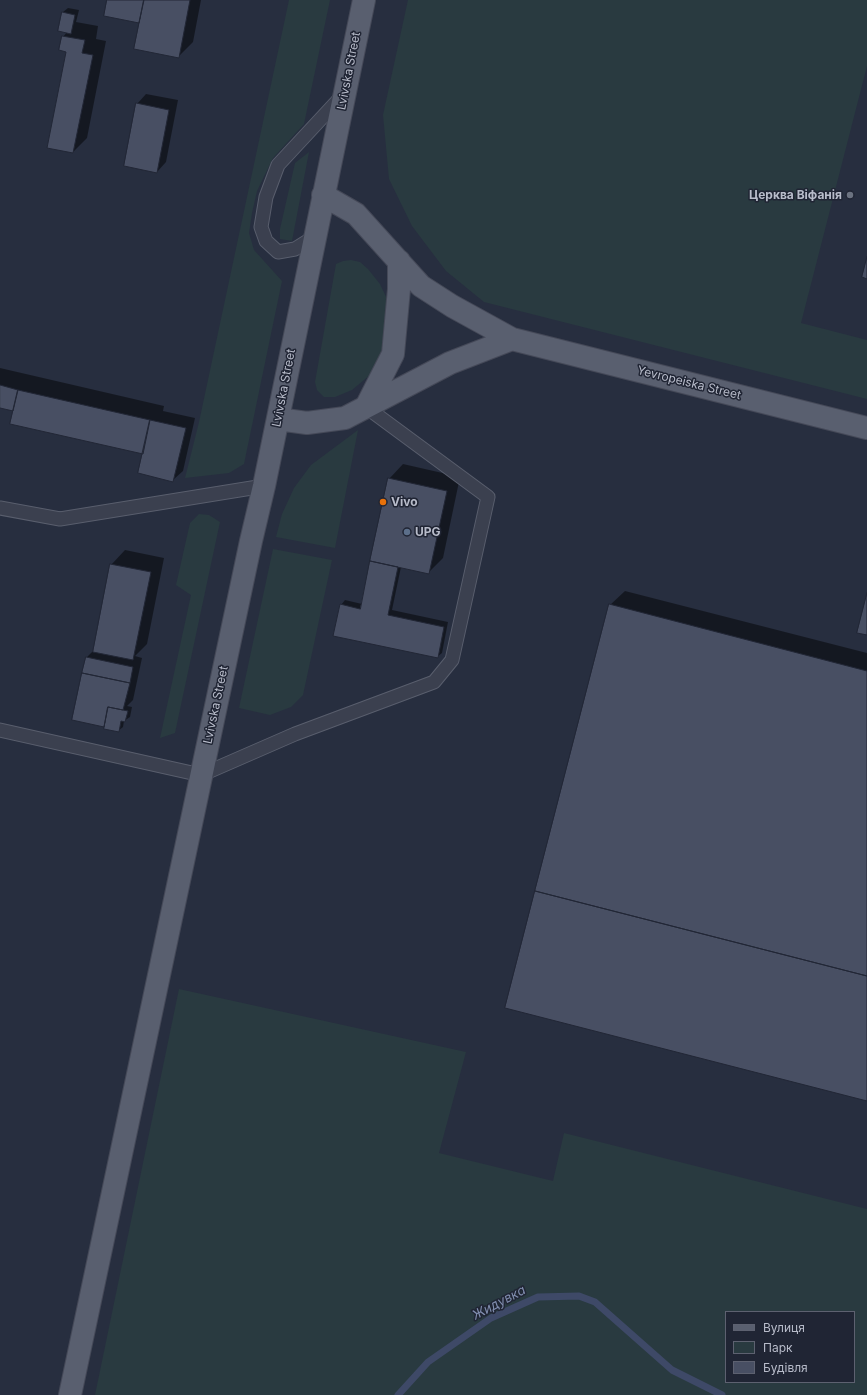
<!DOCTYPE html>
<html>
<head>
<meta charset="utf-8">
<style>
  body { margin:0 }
  #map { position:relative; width:867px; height:1395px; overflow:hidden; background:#272e3f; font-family:Inter,sans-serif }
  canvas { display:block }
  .legend { position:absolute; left:725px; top:1311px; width:130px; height:72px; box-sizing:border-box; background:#202534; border:1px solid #5d6170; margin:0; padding:5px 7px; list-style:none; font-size:12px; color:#b8bcca }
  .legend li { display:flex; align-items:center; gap:8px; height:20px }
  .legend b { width:20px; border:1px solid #5d6170 }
</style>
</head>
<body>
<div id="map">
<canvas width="867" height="1395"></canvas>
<ul class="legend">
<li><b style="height:5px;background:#595f6f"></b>Вулиця</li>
<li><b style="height:11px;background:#293a40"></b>Парк</li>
<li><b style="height:11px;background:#484f63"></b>Будівля</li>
</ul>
</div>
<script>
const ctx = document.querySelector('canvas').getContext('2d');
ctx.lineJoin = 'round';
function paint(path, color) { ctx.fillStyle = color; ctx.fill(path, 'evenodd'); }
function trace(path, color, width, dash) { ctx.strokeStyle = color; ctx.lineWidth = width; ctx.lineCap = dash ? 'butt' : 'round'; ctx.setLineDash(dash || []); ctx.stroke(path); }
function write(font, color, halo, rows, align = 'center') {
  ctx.font = font + ' Inter,sans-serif'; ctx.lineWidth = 3; ctx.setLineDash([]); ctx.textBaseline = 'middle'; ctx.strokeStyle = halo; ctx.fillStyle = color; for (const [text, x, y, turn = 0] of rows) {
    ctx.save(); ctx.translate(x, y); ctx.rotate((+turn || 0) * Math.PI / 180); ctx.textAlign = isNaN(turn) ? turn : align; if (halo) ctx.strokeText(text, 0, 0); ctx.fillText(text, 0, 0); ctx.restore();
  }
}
paint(new Path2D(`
  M 289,0 L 330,0 L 304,124 L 273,158 L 257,191 L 252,213 L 249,233 L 254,250 L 282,281 L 244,464 L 229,473 L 185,478 L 199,422 Z
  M 408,0 L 867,0 L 867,66 L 801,323 L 867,340 L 867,399 L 484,302 L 446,271 L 412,226 L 389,179 L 383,115 Z
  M 309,152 L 292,241 L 280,239 L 280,229 L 295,163 Z
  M 351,260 L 360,262 L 368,269 L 380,284 L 387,299 L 390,316 L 382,355 L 370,375 L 352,390 L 335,397 L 324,397 L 317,390 L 315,382 L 336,264 L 343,261 Z
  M 358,430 L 335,548 L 276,537 L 282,514 L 294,488 L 311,465 Z
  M 199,514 L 209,515 L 220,522 L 175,733 L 160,738 L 191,595 L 176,585 L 190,523 Z
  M 273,549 L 332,560 L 303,695 L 291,707 L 270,715 L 239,708 Z
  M 179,989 L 466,1052 L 439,1153 L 553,1181 L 564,1133 L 867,1209 L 867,1395 L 95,1395 ZM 726,1312 L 854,1312 L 854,1382 L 726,1382 Z`), '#293a40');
paint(new Path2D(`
  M 108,0 L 201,0 L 193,42 L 178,57 L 141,20 L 139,22 Z
  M 68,8 L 79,10 L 76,22 L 98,26 L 96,39 L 106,41 L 87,138 L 73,152 L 67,51 L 63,37 L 67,32 L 63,12 Z
  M 146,94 L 178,100 L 166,162 L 157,172 L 137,104 Z
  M 0,368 L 164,406 L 163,411 L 195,418 L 183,471 L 173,480 L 144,450 L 0,407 Z
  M 403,464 L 460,477 L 443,558 L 429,572 L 401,567 L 392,610 L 448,622 L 442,653 L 437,657 L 341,605 L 345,600 L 362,604 L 389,479 Z
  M 125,550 L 164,558 L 147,644 L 135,656 L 142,658 L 133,700 L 127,706 L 132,707 L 130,717 L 124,721 L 123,727 L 118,731 L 106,723 L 104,726 L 87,657 L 94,650 L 111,565 Z
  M 625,591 L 867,653 L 867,1100 L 610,605 Z`), '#0007');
trace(new Path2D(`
  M 398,1395 L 428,1362 L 491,1318 L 538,1297 L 579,1296 L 595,1302 L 672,1370 L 722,1395`), '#3e4967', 7);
const building = new Path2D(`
  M 107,0 L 144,0 L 139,23 L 104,16 Z
  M 144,0 L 190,0 L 179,58 L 134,49 Z
  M 62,12 L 75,15 L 71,34 L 58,31 Z
  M 62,36 L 85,40 L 82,53 L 93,55 L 73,153 L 47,148 L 66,52 L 59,50 Z
  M 136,103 L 169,110 L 157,173 L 124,166 Z
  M 867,257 L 867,279 L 862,277 Z
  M 0,385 L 18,390 L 13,411 L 0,408 Z
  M 18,390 L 150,420 L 143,454 L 10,424 Z
  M 150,420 L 186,428 L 173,482 L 138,473 Z
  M 388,478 L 447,491 L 429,574 L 370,561 Z
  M 370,561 L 398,567 L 388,615 L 444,627 L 438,658 L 333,636 L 340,604 L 360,609 Z
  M 110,564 L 151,572 L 133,660 L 93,652 Z
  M 867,593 L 867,635 L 857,633 Z
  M 609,604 L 867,671 L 867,976 L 535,891 Z
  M 86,657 L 133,667 L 130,683 L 82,673 Z
  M 82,673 L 130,683 L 123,710 L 108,707 L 104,727 L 72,720 Z
  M 108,707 L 128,711 L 125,722 L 121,721 L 119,732 L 104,729 Z
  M 535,891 L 867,976 L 867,1101 L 505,1008 Z`);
paint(building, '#484f63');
trace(building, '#222736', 1);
const service = new Path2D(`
  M 314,237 L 295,249 L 278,252 L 266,241 L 261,227 L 266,197 L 278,165 L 343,95
  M 0,508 L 60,519 L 264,486
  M 0,730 L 201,775 L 295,734 L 434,682 L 452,660 L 488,497 L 366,407`);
const primary = new Path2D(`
  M 323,195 L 356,214 L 421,286 L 452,306 L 512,339 L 867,428
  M 366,407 L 393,354 L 399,289 L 399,261
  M 278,419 L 307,423 L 345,418 L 450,363 L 512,339
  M 70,1395 L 251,541 L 264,486 L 364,0`);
trace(service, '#595e6d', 15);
trace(primary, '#454958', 24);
trace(service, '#3b404f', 13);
trace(primary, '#595f6f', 22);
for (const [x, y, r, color] of [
  [850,195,4,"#6b7280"],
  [383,502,4,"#e8710a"],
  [407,532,4,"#5c6f8a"]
]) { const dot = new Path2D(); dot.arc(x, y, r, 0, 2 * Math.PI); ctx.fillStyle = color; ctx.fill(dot); trace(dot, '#202534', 1.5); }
write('12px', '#b8bcca', '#202534', [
  ["Lvivska Street",349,71,-79],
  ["Yevropeiska Street",689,383,14],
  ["Lvivska Street",284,388,-79],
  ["Lvivska Street",216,705,-78]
]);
write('bold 12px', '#b8bcca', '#202534', [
  ["Церква Віфанія",842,195,"right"],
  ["Vivo",391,502],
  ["UPG",415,532]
], 'left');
write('italic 13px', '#818eaf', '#202534', [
  ["Жидувка",499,1303,-28]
]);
</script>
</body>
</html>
